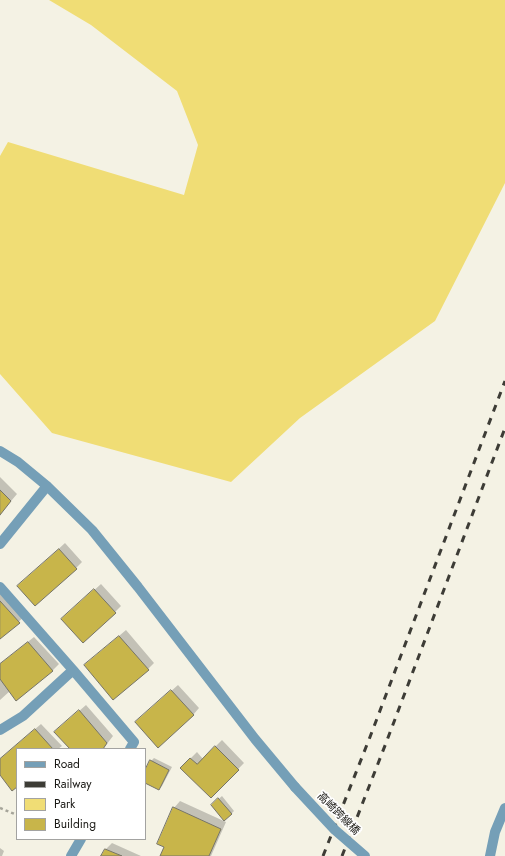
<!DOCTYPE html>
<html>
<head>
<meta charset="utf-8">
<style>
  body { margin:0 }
  #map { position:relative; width:505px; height:856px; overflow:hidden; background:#f4f2e4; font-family:Jost,sans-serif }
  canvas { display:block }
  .legend { position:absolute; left:16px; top:748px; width:130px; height:92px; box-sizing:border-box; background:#fff; border:1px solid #a3a3a1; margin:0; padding:5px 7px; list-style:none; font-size:12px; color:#191814 }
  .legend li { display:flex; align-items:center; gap:8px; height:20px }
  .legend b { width:20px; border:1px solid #a3a3a1 }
</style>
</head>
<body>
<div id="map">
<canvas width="505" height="856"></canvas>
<ul class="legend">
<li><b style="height:5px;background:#759fb7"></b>Road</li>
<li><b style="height:5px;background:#3d3c36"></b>Railway</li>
<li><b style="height:11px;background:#f0dd75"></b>Park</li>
<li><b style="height:11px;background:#c8b54a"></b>Building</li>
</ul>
</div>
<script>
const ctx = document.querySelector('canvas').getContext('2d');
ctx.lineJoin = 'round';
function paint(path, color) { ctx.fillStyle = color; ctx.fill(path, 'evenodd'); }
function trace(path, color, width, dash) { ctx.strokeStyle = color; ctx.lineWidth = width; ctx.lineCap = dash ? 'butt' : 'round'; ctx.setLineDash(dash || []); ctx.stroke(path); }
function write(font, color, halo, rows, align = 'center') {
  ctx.font = font + ' Jost,"Noto Sans JP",sans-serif'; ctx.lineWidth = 3.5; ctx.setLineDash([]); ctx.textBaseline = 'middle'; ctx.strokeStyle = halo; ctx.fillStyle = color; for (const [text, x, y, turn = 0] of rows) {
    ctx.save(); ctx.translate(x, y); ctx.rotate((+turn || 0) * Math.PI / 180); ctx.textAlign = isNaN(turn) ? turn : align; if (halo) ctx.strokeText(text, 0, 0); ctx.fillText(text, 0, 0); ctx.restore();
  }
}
paint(new Path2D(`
  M 49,0 L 505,0 L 505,183 L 435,321 L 300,418 L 231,482 L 52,433 L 0,374 L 0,156 L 8,142 L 184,195 L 198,145 L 177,91 L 91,25 Z`), '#f0dd75');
paint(new Path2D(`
  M 0,477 L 17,494 L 0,514 Z
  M 65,543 L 82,562 L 76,568 L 25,580 Z
  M 101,584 L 121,606 L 115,612 L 69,613 Z
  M 0,590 L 25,616 L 0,638 Z
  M 126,630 L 154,663 L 148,669 L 92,659 Z
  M 34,637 L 59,664 L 53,670 L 17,700 L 10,691 L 0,700 L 0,664 Z
  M 178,685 L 199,708 L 193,715 L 143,716 Z
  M 86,705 L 113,736 L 103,749 L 71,749 L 62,726 Z
  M 41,724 L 62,746 L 58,749 L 17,749 L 17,785 L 0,773 L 0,759 Z
  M 222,740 L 244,763 L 211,797 L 181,768 L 197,752 L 203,759 Z
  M 154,758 L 172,767 L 162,786 L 159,789 L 145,782 L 145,772 L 151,761 Z
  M 222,796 L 234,811 L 231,814 L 212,805 Z
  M 180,801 L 226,822 L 211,856 L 161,856 L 165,847 L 174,808 Z
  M 112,843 L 141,856 L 102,856 L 106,849 Z
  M 0,848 L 4,851 L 2,856 L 0,856 Z`), '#0003');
const building = new Path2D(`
  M 0,490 L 11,501 L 0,515 Z
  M 59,549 L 77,569 L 35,606 L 17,586 Z
  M 94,589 L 116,613 L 83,643 L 61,619 Z
  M 0,601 L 20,623 L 0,639 Z
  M 119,636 L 149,670 L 113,700 L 84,665 Z
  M 28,642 L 53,671 L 16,701 L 0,679 L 0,664 Z
  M 171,690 L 194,715 L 158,748 L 135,722 Z
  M 79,710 L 107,743 L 103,749 L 70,749 L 54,732 Z
  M 35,729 L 53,749 L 17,749 L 17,787 L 12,791 L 0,775 L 0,759 Z
  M 215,746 L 239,770 L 211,798 L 180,768 L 190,758 L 197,764 Z
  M 150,760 L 169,770 L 159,790 L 145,783 L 145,770 Z
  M 218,798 L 232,814 L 224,821 L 211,805 Z
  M 173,807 L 221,829 L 209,856 L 160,856 L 164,847 L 157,844 Z
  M 105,849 L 122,856 L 101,856 Z`);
paint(building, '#c8b54a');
trace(building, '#767468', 1);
trace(new Path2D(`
  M 0,808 L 17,815`), '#a6a59a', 2.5, [3, 3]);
trace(new Path2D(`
  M 0,451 L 18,462 L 47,486 L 92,530 L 138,587 L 255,739 L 295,787
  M 0,544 L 47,486
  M 0,587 L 73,670 L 23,716 L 0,730
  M 73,670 L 134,742 L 130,749
  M 71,856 L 81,839
  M 490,856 L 495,832 L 505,808`), '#759fb7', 10);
trace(new Path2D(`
  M 323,856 L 370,737 L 505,381
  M 342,856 L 386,743 L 505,428`), '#3d3c36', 3, [7, 7]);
trace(new Path2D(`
  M 295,787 L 335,830 L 365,856`), '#759fb7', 10);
write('11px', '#191814', '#fff', [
  ["高崎跨線橋",338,814,45]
]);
</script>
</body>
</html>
